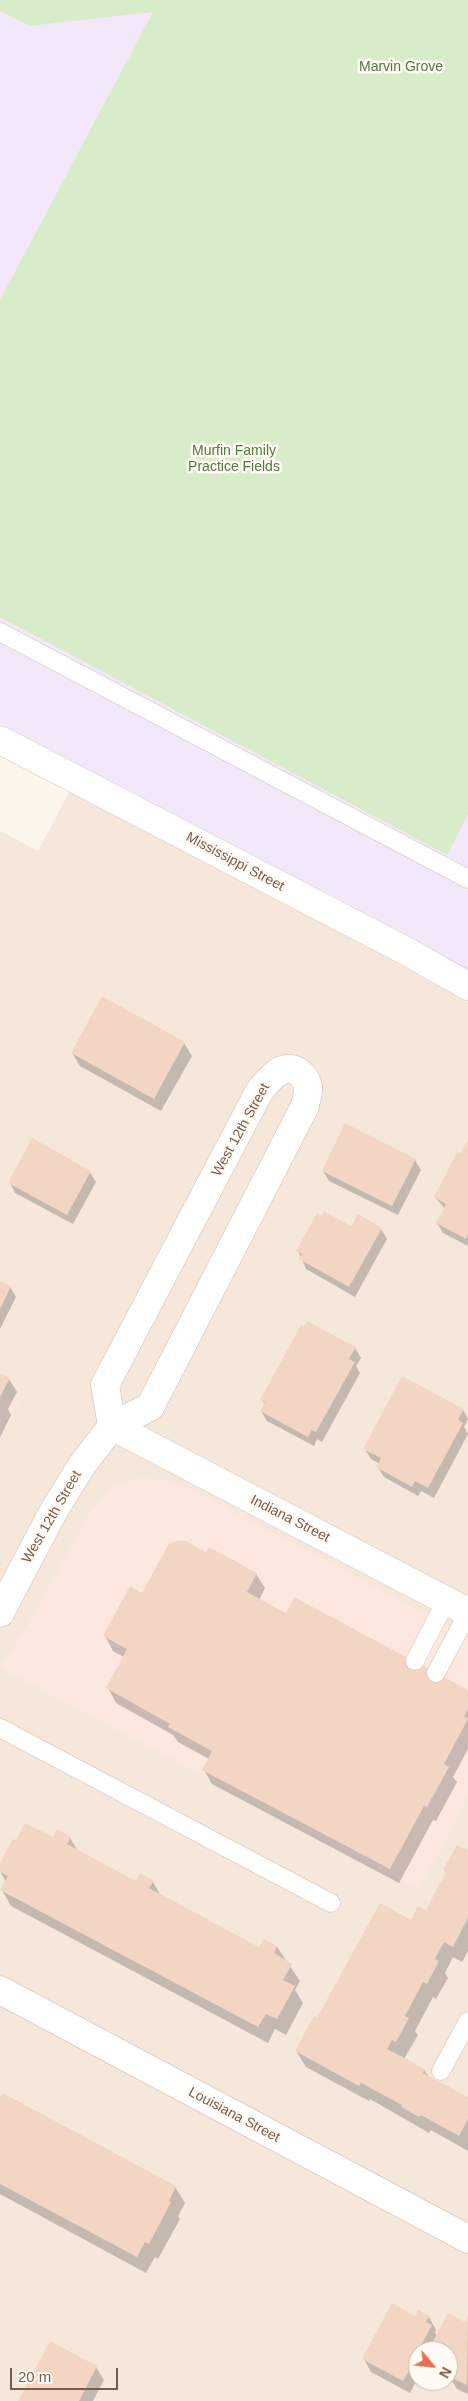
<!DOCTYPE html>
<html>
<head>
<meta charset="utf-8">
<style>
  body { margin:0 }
  #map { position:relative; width:468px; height:2401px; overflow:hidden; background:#fdf6ec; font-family:Helvetica,sans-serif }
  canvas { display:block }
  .north { position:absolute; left:408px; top:2341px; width:50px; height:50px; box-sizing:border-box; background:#fffaf3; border:1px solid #cabbb1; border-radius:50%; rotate:118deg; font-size:14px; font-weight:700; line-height:20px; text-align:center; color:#7a5c4d }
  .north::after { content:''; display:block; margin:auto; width:18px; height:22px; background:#e76f51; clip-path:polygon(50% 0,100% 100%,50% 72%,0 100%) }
  .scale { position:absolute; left:10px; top:2368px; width:108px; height:22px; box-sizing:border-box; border:2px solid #7a5c4d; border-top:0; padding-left:6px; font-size:15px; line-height:18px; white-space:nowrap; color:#7a5c4d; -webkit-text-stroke:4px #fffaf3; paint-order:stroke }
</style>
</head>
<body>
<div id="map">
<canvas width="468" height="2401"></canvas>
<div class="north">N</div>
<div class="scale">20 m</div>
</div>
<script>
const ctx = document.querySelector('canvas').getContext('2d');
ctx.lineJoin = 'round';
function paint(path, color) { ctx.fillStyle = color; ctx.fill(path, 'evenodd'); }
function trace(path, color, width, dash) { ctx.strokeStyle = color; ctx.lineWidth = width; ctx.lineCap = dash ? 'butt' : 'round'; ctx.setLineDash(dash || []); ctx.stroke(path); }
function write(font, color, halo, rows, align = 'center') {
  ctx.font = font + ' Helvetica,sans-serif'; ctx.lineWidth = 5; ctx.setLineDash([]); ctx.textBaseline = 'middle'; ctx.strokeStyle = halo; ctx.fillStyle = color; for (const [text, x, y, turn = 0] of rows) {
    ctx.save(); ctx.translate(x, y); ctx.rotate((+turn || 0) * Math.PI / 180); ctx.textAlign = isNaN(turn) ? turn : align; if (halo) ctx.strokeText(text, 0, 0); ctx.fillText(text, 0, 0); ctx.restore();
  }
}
paint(new Path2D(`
  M 76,779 L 468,986 L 468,2401 L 0,2401 L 0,1613 L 13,1588 L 0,1581 L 0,831 L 38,851 ZM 418,2351 L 448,2351 L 448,2381 L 418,2381 Z`), '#f5e8da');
paint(new Path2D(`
  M 0,1394 L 19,1404 L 0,1439 Z
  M 137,1479 L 158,1479 L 194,1491 L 468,1636 L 468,1797 L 419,1890 L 1,1668 L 30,1621 L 92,1510 L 113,1487 Z`), '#fde8e0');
paint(new Path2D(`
  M 0,0 L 468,0 L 468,970 L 0,724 Z`), '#f3e8fa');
paint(new Path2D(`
  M 0,0 L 468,0 L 468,814 L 447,855 L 0,617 L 0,300 L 153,12 L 29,26 L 0,11 Z`), '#d8ecc9');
paint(new Path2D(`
  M 184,1043 L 192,1056 L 161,1111 L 80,1066 L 72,1053 Z
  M 468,1144 L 468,1246 L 443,1233 L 437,1223 L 445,1209 L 435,1197 Z
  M 415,1160 L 421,1170 L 398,1215 L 329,1181 L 323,1171 Z
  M 90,1172 L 96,1182 L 73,1224 L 15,1193 L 10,1183 Z
  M 351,1228 L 381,1229 L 387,1239 L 355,1297 L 306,1269 L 298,1251 Z
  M 0,1282 L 10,1287 L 16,1297 L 0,1329 Z
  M 308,1322 L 355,1348 L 361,1358 L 356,1366 L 360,1373 L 322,1442 L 317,1439 L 314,1446 L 267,1421 L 261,1411 L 265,1405 L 262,1400 Z
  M 0,1374 L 9,1379 L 17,1392 L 8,1409 L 11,1415 L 0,1438 Z
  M 463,1410 L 468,1419 L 464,1427 L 468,1434 L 434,1498 L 421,1491 L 418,1496 L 384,1477 L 378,1467 L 380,1464 L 371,1459 L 365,1449 Z
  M 207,1554 L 256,1574 L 265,1588 L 259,1600 L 286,1614 L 468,1691 L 468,1749 L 453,1777 L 457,1782 L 436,1821 L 433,1820 L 399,1883 L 212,1784 L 204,1770 L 209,1759 L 178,1742 L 173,1735 L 116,1703 L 108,1688 L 124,1657 L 113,1651 L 105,1636 L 142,1594 Z
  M 70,1838 L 78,1851 L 136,1882 L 153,1882 L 161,1896 L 260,1949 L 264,1941 L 277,1947 L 300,1981 L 295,1990 L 303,2003 L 286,2035 L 275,2029 L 268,2043 L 11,1906 L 2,1890 L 6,1882 L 0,1871 L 0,1865 L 53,1839 Z
  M 468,1852 L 468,1951 L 462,1962 L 453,1957 L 445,1973 L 448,1978 L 436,1999 L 433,1997 L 415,2031 L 418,2035 L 404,2059 L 424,2070 L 429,2077 L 468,2099 L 468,2151 L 431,2130 L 429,2133 L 370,2099 L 369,2101 L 306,2067 L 296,2051 L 318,2020 L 411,1921 L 426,1912 L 447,1874 L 444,1870 Z
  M 0,2101 L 175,2187 L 185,2203 L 178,2216 L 180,2219 L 158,2259 L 155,2257 L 146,2273 L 0,2194 Z
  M 415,2317 L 429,2317 L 436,2330 L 435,2332 L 437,2337 L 466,2324 L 468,2320 L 468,2394 L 457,2389 L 452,2381 L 448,2379 L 448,2351 L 418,2351 L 418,2378 L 410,2393 L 371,2372 L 364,2359 Z
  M 96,2367 L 104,2380 L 93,2401 L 20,2401 Z`), '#0003');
paint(new Path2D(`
  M 102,996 L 185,1042 L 154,1099 L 71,1053 Z
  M 345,1123 L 416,1159 L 392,1206 L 322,1171 Z
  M 32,1138 L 91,1171 L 67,1215 L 8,1183 Z
  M 468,1141 L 468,1234 L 466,1239 L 436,1223 L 446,1204 L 434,1197 L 457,1152 L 460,1153 Z
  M 324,1211 L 351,1226 L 358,1214 L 382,1228 L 349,1287 L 299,1259 L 302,1254 L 296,1251 L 317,1213 L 322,1216 Z
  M 0,1281 L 11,1286 L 0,1309 Z
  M 307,1321 L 356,1347 L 349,1359 L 355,1362 L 316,1432 L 312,1430 L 308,1437 L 260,1411 L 265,1402 L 260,1400 L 301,1325 L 304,1326 Z
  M 0,1373 L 10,1378 L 0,1397 Z
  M 402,1376 L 464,1409 L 458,1420 L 463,1423 L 428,1488 L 415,1481 L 412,1487 L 376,1467 L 381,1458 L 363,1449 Z
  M 179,1541 L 186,1541 L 206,1552 L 209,1547 L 257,1573 L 247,1592 L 286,1613 L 294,1597 L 468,1690 L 468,1709 L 464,1716 L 468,1719 L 444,1764 L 449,1767 L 427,1807 L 424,1806 L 390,1869 L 202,1770 L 212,1751 L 168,1727 L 170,1724 L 106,1688 L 127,1649 L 103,1636 L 130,1586 L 142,1593 L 167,1547 L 169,1543 Z
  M 25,1823 L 53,1837 L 57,1829 L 71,1837 L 67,1844 L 136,1881 L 140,1873 L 154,1881 L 149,1888 L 259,1947 L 264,1939 L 277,1946 L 274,1953 L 292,1964 L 283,1980 L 295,1986 L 277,2019 L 266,2014 L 258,2027 L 0,1890 L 8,1876 L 0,1872 L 0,1863 L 13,1839 L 16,1840 Z
  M 457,1845 L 468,1850 L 468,1918 L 453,1947 L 444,1942 L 435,1959 L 439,1961 L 427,1984 L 423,1982 L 405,2016 L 409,2018 L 396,2042 L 392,2040 L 387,2049 L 425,2069 L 423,2073 L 468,2097 L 468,2119 L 459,2136 L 421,2115 L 419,2117 L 401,2107 L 402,2105 L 361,2083 L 359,2086 L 295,2051 L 314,2016 L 317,2018 L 380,1903 L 411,1920 L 418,1906 L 426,1910 L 446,1872 L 443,1870 Z
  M 3,2093 L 176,2186 L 169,2201 L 171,2202 L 149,2244 L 145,2242 L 137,2257 L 0,2184 L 0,2098 Z
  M 392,2303 L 415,2316 L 418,2310 L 430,2316 L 426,2322 L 432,2325 L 419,2349 L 422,2351 L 418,2351 L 418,2355 L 403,2381 L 362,2359 Z
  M 448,2313 L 465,2322 L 468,2317 L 467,2385 L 448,2376 L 450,2371 L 448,2371 L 448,2351 L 428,2351 Z
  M 50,2341 L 97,2366 L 79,2401 L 18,2401 Z`), '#f3d5c3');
const lane = new Path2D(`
  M 0,632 L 468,879
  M 415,1661 L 446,1601
  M 436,1673 L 468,1613
  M 0,1728 L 331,1903
  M 441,2071 L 468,2021`);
const street = new Path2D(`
  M 0,740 L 408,952 L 468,986
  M 112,1426 L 468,1612
  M 0,1613 L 53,1512 L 82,1465 L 112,1426 L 150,1407 L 305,1106 C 306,1100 309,1092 308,1086 C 307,1082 303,1076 300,1073 C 283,1060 268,1080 259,1092 L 105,1385 L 112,1426
  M 0,1990 L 468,2239`);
trace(lane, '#d1beb0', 19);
trace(street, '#d1beb0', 29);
trace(lane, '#fff', 18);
trace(street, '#fff', 28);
write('14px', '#537a41', '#fffaf3', [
  ["Marvin Grove",401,67],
  ["Murfin Family",234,451],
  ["Practice Fields",234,467]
]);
write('14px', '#7a5c4d', '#fffaf3', [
  ["Mississippi Street",235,862,28],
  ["West 12th Street",241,1130,-61],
  ["West 12th Street",52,1517,-60],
  ["Indiana Street",290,1519,27],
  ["Louisiana Street",234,2115,28]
]);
</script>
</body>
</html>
